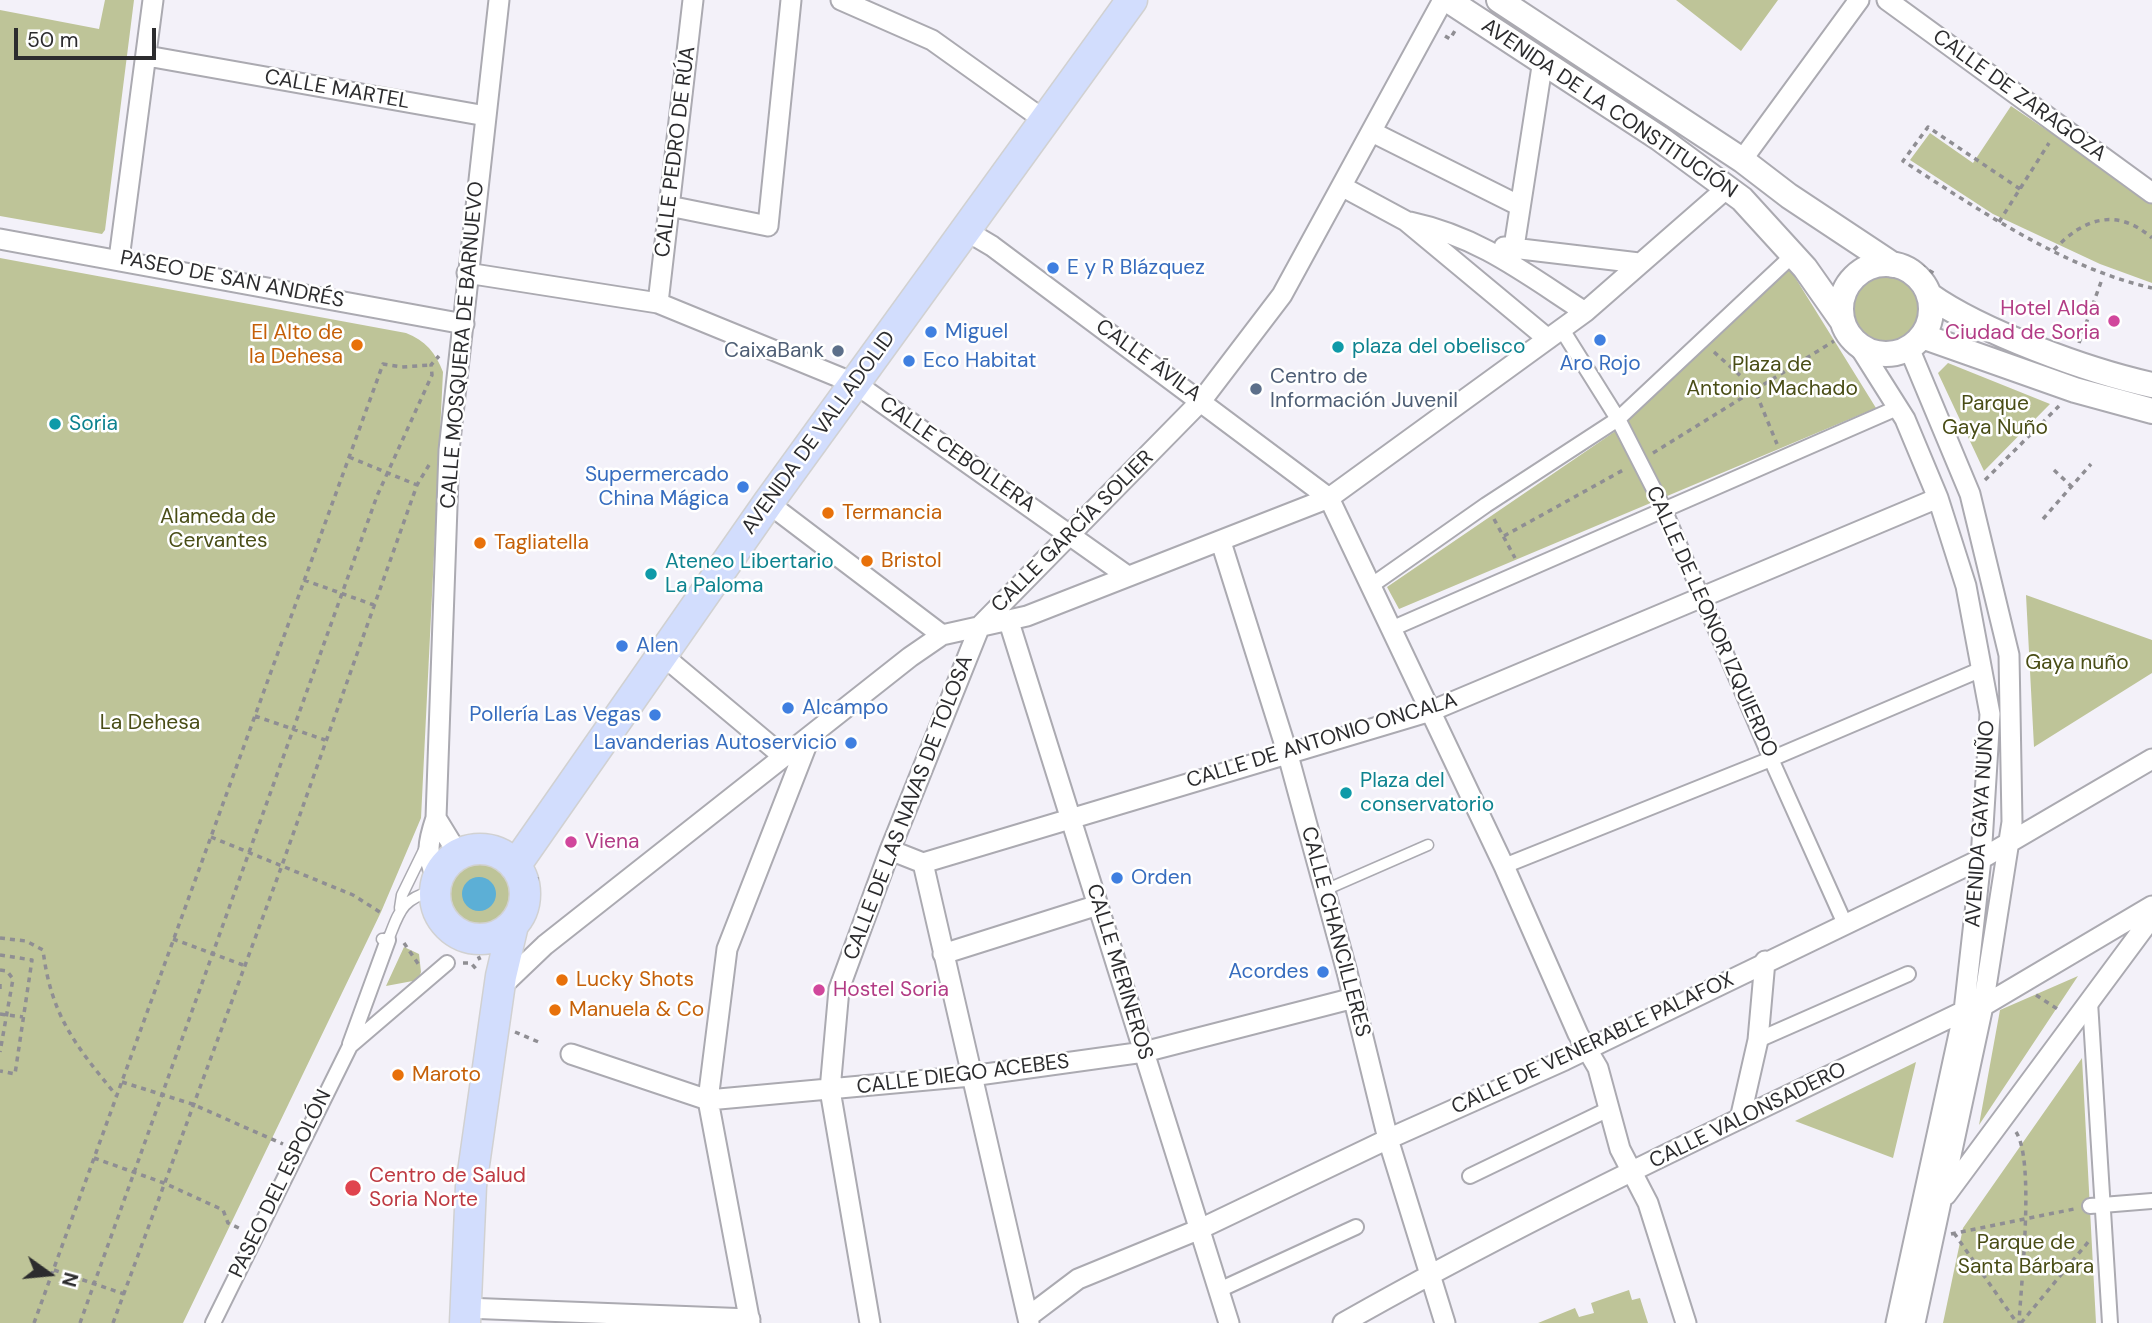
<!DOCTYPE html>
<html>
<head>
<meta charset="utf-8">
<style>
  body { margin:0 }
  #map { position:relative; width:2152px; height:1323px; overflow:hidden; background:#f3f1f9; font-family:"DM Sans",sans-serif }
  canvas { display:block }
  .north { position:absolute; left:14px; top:1239px; width:70px; height:70px; -webkit-text-stroke:5px #fff; paint-order:stroke; rotate:105deg; font-size:19px; font-weight:700; line-height:28px; text-align:center; color:#2c2c2e }
  .north::after { content:''; display:block; margin:auto; width:24px; height:32px; background:#2c2c2e; clip-path:polygon(50% 0,100% 100%,50% 72%,0 100%) }
  .scale { position:absolute; left:14px; top:28px; width:142px; height:32px; box-sizing:border-box; border:4px solid #2c2c2e; border-top:0; padding-left:9px; font-size:21px; line-height:24px; white-space:nowrap; color:#2c2c2e; -webkit-text-stroke:5px #fff; paint-order:stroke }
</style>
</head>
<body>
<div id="map">
<canvas width="2152" height="1323"></canvas>
<div class="north">N</div>
<div class="scale">50 m</div>
</div>
<script>
const ctx = document.querySelector('canvas').getContext('2d');
ctx.lineJoin = 'round';
function paint(path, color) { ctx.fillStyle = color; ctx.fill(path, 'evenodd'); }
function trace(path, color, width, dash) { ctx.strokeStyle = color; ctx.lineWidth = width; ctx.lineCap = dash ? 'butt' : 'round'; ctx.setLineDash(dash || []); ctx.stroke(path); }
function write(font, color, halo, rows, align = 'center') {
  ctx.font = font + ' "DM Sans",sans-serif'; ctx.lineWidth = 5; ctx.setLineDash([]); ctx.textBaseline = 'middle'; ctx.strokeStyle = halo; ctx.fillStyle = color; for (const [text, x, y, turn = 0] of rows) {
    ctx.save(); ctx.translate(x, y); ctx.rotate((+turn || 0) * Math.PI / 180); ctx.textAlign = isNaN(turn) ? turn : align; if (halo) ctx.strokeText(text, 0, 0); ctx.fillText(text, 0, 0); ctx.restore();
  }
}
paint(new Path2D(`
  M 105,0 L 134,0 L 105,230 L 102,234 L 0,216 L 0,10 L 99,29 Z
  M 1676,0 L 1778,0 L 1741,51 Z
  M 2011,106 L 2152,201 L 2152,283 L 2100,264 L 1993,214 L 1910,160 L 1930,133 L 1973,163 Z
  M 0,258 L 406,333 C 425,340 436,353 443,372 L 421,818 L 381,912 L 183,1323 L 0,1323 Z
  M 1788,266 L 1876,408 L 1399,609 L 1387,587 L 1620,428 Z
  M1854 309a33 33 0 1 1 66 0a33 33 0 1 1-66 0Z
  M 1948,363 L 2050,404 L 1984,471 L 1938,373 Z
  M 2026,595 L 2152,640 L 2152,673 L 2034,747 Z
  M447 894a33 33 0 1 1 66 0a33 33 0 1 1-66 0Z
  M 404,947 L 419,954 L 421,972 L 418,980 L 386,986 Z
  M 2078,976 L 1979,1125 L 2000,1010 Z
  M 2082,1058 L 2096,1323 L 1943,1323 L 1963,1228 Z
  M 1916,1062 L 1893,1158 L 1795,1121 Z
  M 1629,1290 L 1632,1300 L 1640,1298 L 1648,1323 L 1538,1323 L 1575,1308 L 1579,1317 L 1594,1313 L 1591,1303 Z`), '#bec498');
paint(new Path2D(`
  M462 894a17 17 0 1 1 34 0a17 17 0 1 1-34 0Z`), '#5cafd6');
const service = new Path2D(`
  M 1325,890 L 1428,845
  M 400,908 L 402,895 L 425,848
  M 382,939 L 388,940 C 400,910 401,900 434,890`);
const pedestrian = new Path2D(`
  M 1561,328 L 1618,419 L 1664,509 L 1771,759 L 1845,924
  M 1372,585 L 1486,505 L 1618,419 L 1793,255
  M 1391,629 L 1897,408
  M 1504,866 L 1771,759 L 1982,669
  M 2090,1002 L 2110,1323
  M 1758,1040 L 1908,974
  M 350,1044 L 388,940
  M 1470,1176 L 1609,1109
  M 2090,1206 L 2152,1201
  M 1219,1290 L 1356,1227
  M 213,1323 L 350,1046 L 447,963`);
const minor = new Path2D(`
  M 841,0 L 932,40 L 1044,120
  M 1887,0 L 2152,193
  M 147,56 L 486,116
  M 1372,132 L 1520,206
  M 1742,160 L 1859,0
  M 1343,187 L 1406,221 L 1548,339
  M 669,206 L 768,226 L 791,0
  M 1410,222 C 1480,237 1526,274 1585,312
  M 965,230 L 992,246 L 1329,498 L 1504,866 L 1578,1034 L 1598,1068 L 1620,1149 L 1648,1203 L 1686,1323
  M 0,239 L 464,324
  M 1504,247 L 1639,263
  M 1514,247 L 1543,60
  M 119,259 L 153,0
  M 467,273 L 658,303 L 856,384 L 1126,575
  M 658,303 L 693,0
  M 1857,343 L 1905,419 L 1938,498 L 1966,586 L 1990,714 L 1981,859 L 1964,1011 L 1896,1323
  M 1909,348 L 1970,494 L 2009,655 L 2012,822 L 1983,1006 L 1915,1323
  M 768,503 L 942,635
  M 1221,542 L 1288,755 L 1347,972 L 1388,1139 L 1445,1323
  M 1009,622 L 1229,1323
  M 661,654 L 784,757
  M 436,818 L 458,854
  M 890,850 L 923,863 L 1431,711 L 1938,498
  M 923,863 L 1029,1323
  M 437,878 C 425,855 428,842 436,818 L 449,450 L 499,0
  M 943,954 L 1098,905
  M 501,987 L 545,945 L 910,657 L 942,635 L 1027,616 L 1329,498 L 1585,312 L 1727,188
  M 571,1054 L 708,1100 L 971,1076 L 1144,1052 L 1354,998
  M 1740,1119 L 1758,1040 L 1765,961
  M 1946,1195 L 2152,917
  M 465,1308 L 750,1319
  M 1029,1316 L 1078,1279 L 1200,1229 L 1388,1139 L 1565,1060 L 1981,859 L 2152,759
  M 750,1323 L 708,1100 L 727,949 L 809,739
  M 870,1323 L 830,1090 L 839,989 L 890,850 L 980,626 L 1202,400 L 1282,295 L 1443,0
  M 1343,1323 C 1544,1209 1755,1112 1964,1011 L 1983,1006 L 2152,906`);
const tertiary = new Path2D(`
  M 1448,0 L 1659,138 L 1742,199 L 1805,268 L 1843,322
  M 1499,0 L 1742,160 L 1789,196 L 1893,265
  M1841 309a45 45 0 1 1 90 0a45 45 0 1 1-90 0Z
  M 1929,295 C 1981,332 2088,371 2152,385
  M 1922,336 L 2075,390 L 2152,411`);
const primary = new Path2D(`
  M435 894a45 45 0 1 1 90 0a45 45 0 1 1-90 0Z
  M 515,866 L 768,503 L 1132,0
  M 465,1323 L 471,1186 L 501,976 L 513,925`);
trace(service, '#abaab1', 13);
trace(pedestrian, '#abaab1', 18);
trace(minor, '#abaab1', 23);
trace(tertiary, '#abaab1', 28);
trace(primary, '#d1d1d1', 33);
trace(new Path2D(`
  M 1445,36 L 1450,39 L 1456,29
  M 2020,189 L 1928,127 L 1903,161 C 1978,209 2063,268 2152,288
  M 1999,222 L 2049,143
  M 2054,250 C 2083,218 2117,207 2152,238
  M 1912,260 L 1935,274
  M 2079,343 L 2101,282
  M 1714,352 L 1754,388 L 1777,444
  M 1653,453 L 1834,341
  M 349,457 L 417,485
  M 2054,470 L 2071,486
  M 1985,480 L 2059,406
  M 1494,519 L 1515,558
  M 2043,519 L 2091,464
  M 1504,536 L 1625,469
  M 304,580 L 374,605
  M 255,716 L 325,740
  M 211,837 L 353,895 L 383,914
  M 531,911 L 537,877
  M 0,938 L 26,941 L 43,950 C 51,1016 76,1046 116,1095
  M 470,938 L 480,960
  M 173,939 L 243,965
  M 404,943 L 419,965
  M 0,955 L 32,960 L 15,1074 L 0,1071
  M 463,963 L 471,963 L 477,970
  M 0,970 L 7,971 L 13,979 L 0,1052
  M 0,984 L 0,989
  M 2036,995 L 2059,1010
  M 0,1014 L 23,1017
  M 515,1032 L 541,1043
  M 122,1082 L 192,1104 L 283,1144
  M 2016,1132 C 2035,1160 2021,1284 2019,1323
  M 94,1158 L 164,1183 L 223,1210 L 228,1223 L 241,1229
  M 1954,1233 L 2017,1323
  M 1951,1234 L 2074,1209
  M 54,1270 L 124,1294
  M 34,1323 L 383,364 L 402,367 L 431,365
  M 80,1323 L 377,496 L 432,375 L 431,365 L 439,356
  M 113,1323 L 281,868 L 417,485 L 429,465
  M 2021,1323 L 2089,1241`), '#8f8e93', 3.5, [5, 5]);
trace(service, '#fff', 10);
trace(pedestrian, '#fff', 14);
trace(minor, '#fff', 19);
trace(tertiary, '#fff', 24);
trace(primary, '#d2ddfd', 30);
for (const [x, y, r, color] of [
  [1053,268,7,"#3f7fe0"],
  [2114,321,7,"#d1479c"],
  [931,332,7,"#3f7fe0"],
  [1600,340,7,"#3f7fe0"],
  [357,345,7,"#e8710a"],
  [1338,347,7,"#0f9aa8"],
  [838,351,7,"#5c6f8a"],
  [909,361,7,"#3f7fe0"],
  [1256,389,7,"#5c6f8a"],
  [55,424,7,"#0f9aa8"],
  [743,487,7,"#3f7fe0"],
  [828,513,7,"#e8710a"],
  [480,543,7,"#e8710a"],
  [867,561,7,"#e8710a"],
  [651,574,7,"#0f9aa8"],
  [622,646,7,"#3f7fe0"],
  [788,708,7,"#3f7fe0"],
  [655,715,7,"#3f7fe0"],
  [851,743,7,"#3f7fe0"],
  [1346,793,7,"#0f9aa8"],
  [571,842,7,"#d1479c"],
  [1117,878,7,"#3f7fe0"],
  [1323,972,7,"#3f7fe0"],
  [562,980,7,"#e8710a"],
  [819,990,7,"#d1479c"],
  [555,1010,7,"#e8710a"],
  [398,1075,7,"#e8710a"],
  [353,1188,9,"#e0444e"]
]) { const dot = new Path2D(); dot.arc(x, y, r, 0, 2 * Math.PI); ctx.fillStyle = color; ctx.fill(dot); trace(dot, '#fff', 2.5); }
write('21px', '#2c2c2e', '#fff', [
  ["CALLE MARTEL",337,90,10],
  ["CALLE DE ZARAGOZA",2019,96,36],
  ["AVENIDA DE LA CONSTITUCIÓN",1609,109,34],
  ["CALLE PEDRO DE RÚA",676,152,-83],
  ["PASEO DE SAN ANDRÉS",232,280,11],
  ["CALLE MOSQUERA DE BARNUEVO",463,345,-85],
  ["CALLE ÁVILA",1148,361,36],
  ["AVENIDA DE VALLADOLID",819,433,-54],
  ["CALLE CEBOLLERA",957,455,35],
  ["CALLE GARCÍA SOLIER",1073,532,-45],
  ["CALLE DE LEONOR IZQUIERDO",1711,622,66],
  ["CALLE DE ANTONIO ONCALA",1322,741,-17],
  ["CALLE DE LAS NAVAS DE TOLOSA",909,808,-69],
  ["AVENIDA GAYA NUÑO",1981,824,-86],
  ["CALLE CHANCILLERES",1335,932,75],
  ["CALLE MERINEROS",1119,972,73],
  ["CALLE DE VENERABLE PALAFOX",1593,1044,-25],
  ["CALLE DIEGO ACEBES",963,1075,-7],
  ["CALLE VALONSADERO",1748,1116,-26],
  ["PASEO DEL ESPOLÓN",281,1184,-64]
]);
write('21px', '#366cbe', '#fff', [
  ["E y R Blázquez",1067,268],
  ["Miguel",945,332],
  ["Eco Habitat",923,361],
  ["Aro Rojo",1600,364,"center"],
  ["Supermercado",729,475,"right"],
  ["China Mágica",729,499,"right"],
  ["Alen",636,646],
  ["Alcampo",802,708],
  ["Pollería Las Vegas",641,715,"right"],
  ["Lavanderias Autoservicio",837,743,"right"],
  ["Orden",1131,878],
  ["Acordes",1309,972,"right"]
], 'left');
write('21px', '#b23c85', '#fff', [
  ["Hotel Alda",2100,309,"right"],
  ["Ciudad de Soria",2100,333,"right"],
  ["Viena",585,842],
  ["Hostel Soria",833,990]
], 'left');
write('21px', '#c56008', '#fff', [
  ["El Alto de",343,333,"right"],
  ["la Dehesa",343,357,"right"],
  ["Termancia",842,513],
  ["Tagliatella",494,543],
  ["Bristol",881,561],
  ["Lucky Shots",576,980],
  ["Manuela & Co",569,1010],
  ["Maroto",412,1075]
], 'left');
write('21px', '#0d838f', '#fff', [
  ["plaza del obelisco",1352,347],
  ["Soria",69,424],
  ["Ateneo Libertario",665,562],
  ["La Paloma",665,586],
  ["Plaza del",1360,781],
  ["conservatorio",1360,805]
], 'left');
write('21px', '#4e5e75', '#fff', [
  ["CaixaBank",824,351],
  ["Centro de",1270,377,"left"],
  ["Información Juvenil",1270,401,"left"]
], 'right');
write('21px', '#494d16', '#fff', [
  ["Plaza de",1772,365],
  ["Antonio Machado",1772,389],
  ["Parque",1995,404],
  ["Gaya Nuño",1995,428],
  ["Alameda de",218,517],
  ["Cervantes",218,541],
  ["Gaya nuño",2077,663],
  ["La Dehesa",150,723],
  ["Parque de",2026,1243],
  ["Santa Bárbara",2026,1267]
]);
write('21px', '#be3a42', '#fff', [
  ["Centro de Salud",369,1176],
  ["Soria Norte",369,1200]
], 'left');
</script>
</body>
</html>
